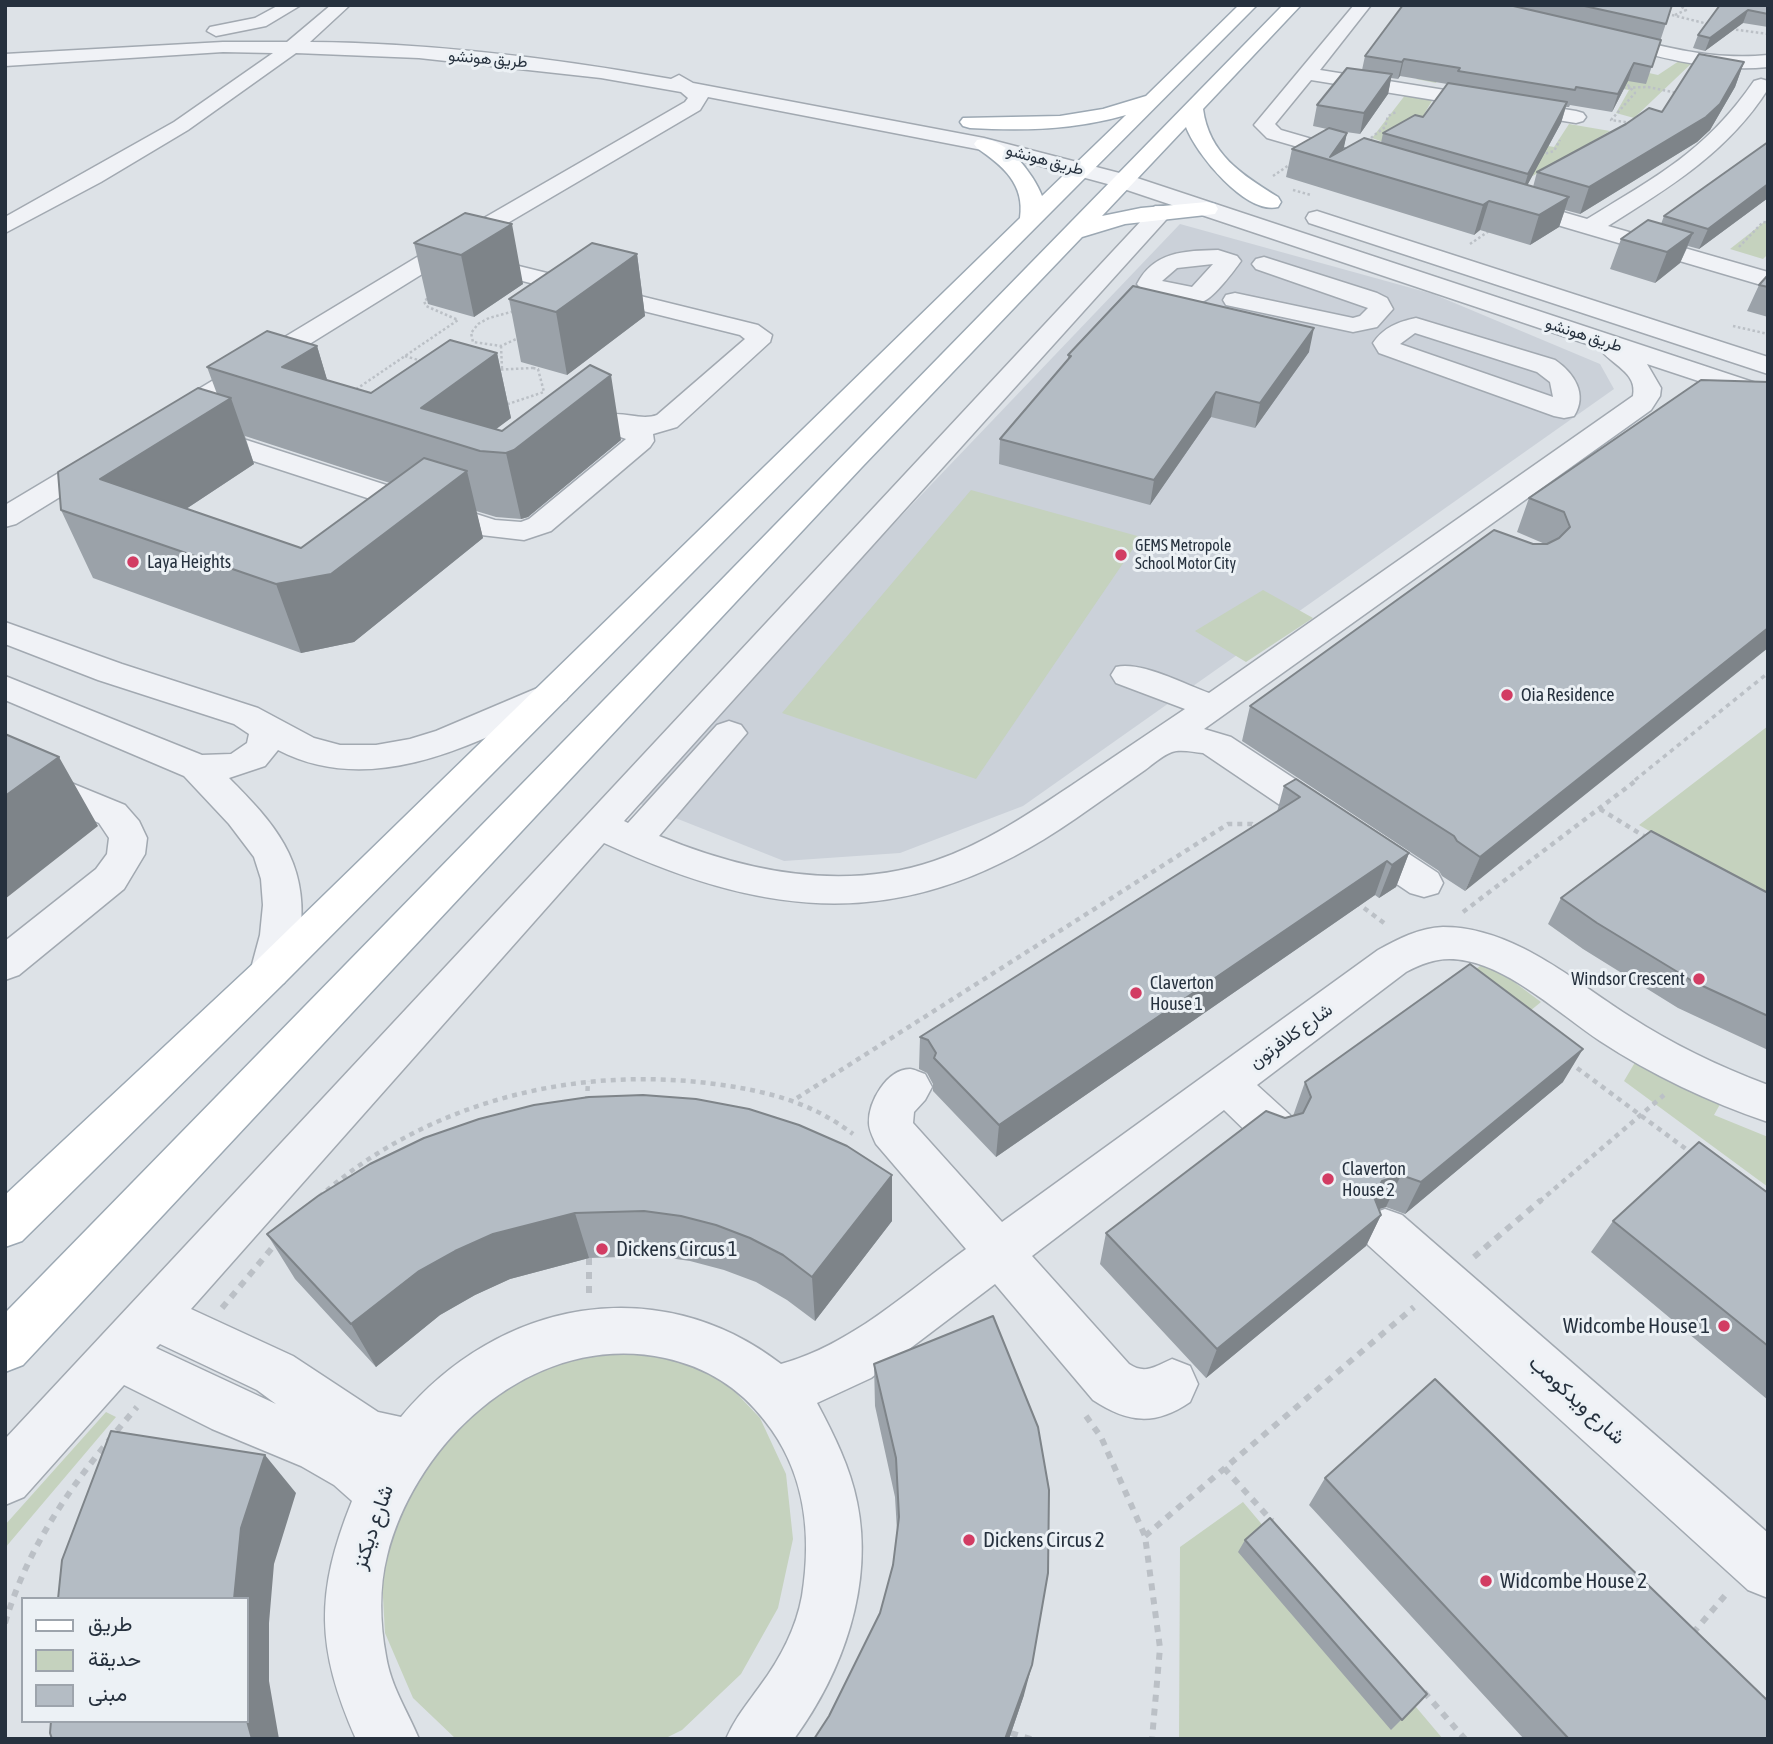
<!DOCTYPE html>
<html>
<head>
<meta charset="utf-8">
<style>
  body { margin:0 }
  #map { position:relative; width:1773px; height:1744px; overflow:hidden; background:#dde2e7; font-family:"Asap Condensed",Vazirmatn,sans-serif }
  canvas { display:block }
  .frame { position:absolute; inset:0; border:7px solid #26313e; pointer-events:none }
  .legend { position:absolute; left:21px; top:1597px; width:228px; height:126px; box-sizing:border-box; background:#ecf1f5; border:2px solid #9da4ac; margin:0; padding:9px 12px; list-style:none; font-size:21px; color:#26313e }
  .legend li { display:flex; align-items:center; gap:14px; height:35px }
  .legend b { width:35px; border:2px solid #9da4ac }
</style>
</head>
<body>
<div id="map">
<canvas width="1773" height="1744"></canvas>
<div class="frame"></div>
<ul class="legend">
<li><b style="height:9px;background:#fff"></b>طريق</li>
<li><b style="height:19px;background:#c5d2be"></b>حديقة</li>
<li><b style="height:19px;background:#b4bcc4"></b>مبنى</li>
</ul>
</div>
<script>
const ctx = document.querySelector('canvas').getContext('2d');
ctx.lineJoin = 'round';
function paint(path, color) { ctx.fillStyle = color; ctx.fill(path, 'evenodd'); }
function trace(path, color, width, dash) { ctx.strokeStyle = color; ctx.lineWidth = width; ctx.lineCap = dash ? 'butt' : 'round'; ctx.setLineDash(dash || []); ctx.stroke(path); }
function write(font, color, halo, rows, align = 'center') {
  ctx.font = font + ' "Asap Condensed",Vazirmatn,sans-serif'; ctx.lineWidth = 6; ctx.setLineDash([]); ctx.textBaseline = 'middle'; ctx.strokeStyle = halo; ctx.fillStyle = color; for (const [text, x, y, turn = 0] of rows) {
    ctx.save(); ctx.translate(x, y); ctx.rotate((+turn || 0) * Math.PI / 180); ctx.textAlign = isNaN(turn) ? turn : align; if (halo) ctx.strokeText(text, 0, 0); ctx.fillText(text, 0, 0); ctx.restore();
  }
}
paint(new Path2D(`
  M 1180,224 L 1433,294 L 1600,364 L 1614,389 L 1023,806 L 900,853 L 784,861 L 630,800 Z`), '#cbd1d9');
paint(new Path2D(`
  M 1472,34 L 1658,75 L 1682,59 L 1693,62 L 1634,118 L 1616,113 L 1629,90 L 1449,60 L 1436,83 L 1416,79 Z
  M 1406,94 L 1433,99 L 1419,123 L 1554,147 L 1569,124 L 1610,131 L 1512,188 L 1372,138 Z
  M 1768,219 L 1768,254 L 1763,259 L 1730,249 Z
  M 971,490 L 1141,537 L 976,779 L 782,713 Z
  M 1263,590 L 1313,618 L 1246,662 L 1195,631 Z
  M 1768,726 L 1768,899 L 1639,825 Z
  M 1486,961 L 1541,1002 L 1530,1011 L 1475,970 Z
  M 1637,1059 L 1723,1099 L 1714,1115 L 1768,1137 L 1768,1187 L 1624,1081 Z
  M 668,1351 L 720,1376 L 760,1418 L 786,1474 L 793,1539 L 778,1608 L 741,1674 L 682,1730 L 664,1739 L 456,1739 L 413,1698 L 385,1633 L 381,1561 L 401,1491 L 441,1429 L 549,1355 Z
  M 106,1412 L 116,1417 L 5,1548 L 5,1525 Z
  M 1243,1502 L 1443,1739 L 1179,1739 L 1180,1547 Z`), '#c5d2be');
const minor = new Path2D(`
  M 279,5 L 301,5 L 266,26 L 216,36 L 207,31 L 210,27 L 255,18 Z
  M 331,5 L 350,5 L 310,42 C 430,43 553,58 671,79 L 679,75 L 693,83 L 984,138 L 1131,176 L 1768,387 L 1768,404 L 1647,364 L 1661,388 L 1660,396 L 1651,410 L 1204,729 L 1231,737 L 1438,873 L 1443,883 L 1438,893 L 1424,897 L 1410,893 L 1203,753 C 1194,752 1180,749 1172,752 C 1163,755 1153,764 1145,770 C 1122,786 1099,802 1075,819 C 913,931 779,924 604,843 L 191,1309 L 293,1356 L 378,1412 L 401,1417 C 498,1300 658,1269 781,1364 C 851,1345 908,1291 966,1249 L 876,1144 C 873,1137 869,1130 869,1123 C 868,1102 887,1069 910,1069 C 914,1069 921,1073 925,1074 L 932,1087 L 925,1100 L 914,1112 L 913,1123 L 1002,1222 L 1378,950 C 1398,939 1419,928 1443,927 C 1513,927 1573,980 1629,1016 C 1672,1044 1720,1067 1768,1085 L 1768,1122 C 1709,1102 1652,1075 1600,1041 C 1561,1015 1513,970 1467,961 C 1443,956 1427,961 1406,972 L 1257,1085 L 1290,1115 L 1296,1129 L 1290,1143 L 1274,1148 L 1258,1143 L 1224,1110 L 1032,1256 L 1129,1364 C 1145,1375 1156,1366 1172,1359 L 1190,1366 L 1198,1384 L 1190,1402 C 1155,1426 1128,1423 1093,1400 L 995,1284 L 871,1378 L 817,1403 C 834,1435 850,1467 857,1502 C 874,1585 843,1672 794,1739 L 726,1739 C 735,1718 747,1704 760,1686 C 780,1659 796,1629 802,1596 C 812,1534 805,1471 765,1421 C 739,1387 706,1367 665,1358 C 537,1330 417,1437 387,1556 C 379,1587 380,1624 386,1656 C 391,1687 407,1710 419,1739 L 356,1739 C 316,1648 315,1593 352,1501 L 334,1485 L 301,1466 L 212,1429 L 124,1385 L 24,1497 L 5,1505 L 5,1439 L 1155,206 L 1171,206 L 1174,211 L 624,821 L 628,823 L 717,725 L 729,721 L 741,725 L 747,733 L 659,836 C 746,872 843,892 934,861 C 987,843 1033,811 1078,781 C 1114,757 1149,733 1185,709 L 1116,683 L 1111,675 L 1116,667 C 1141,661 1184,684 1209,693 L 1633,396 C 1638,372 1611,365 1599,348 L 1115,186 L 982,150 L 708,97 L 700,110 L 448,258 L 179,425 L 169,427 L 159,425 L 155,419 L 159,413 L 432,248 L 685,102 L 688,98 L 681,92 L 601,78 L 419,58 L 296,53 L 188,130 L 101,182 L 5,233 L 5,217 L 174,122 L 273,53 L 223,52 L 5,66 L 5,54 L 223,42 L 287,42 ZM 160,1344 L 257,1390 L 276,1404 L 156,1348 Z
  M 1354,5 L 1371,5 L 1320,70 L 1576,111 L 1583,113 L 1586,117 L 1583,121 L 1576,123 L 1311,80 L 1275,124 L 1281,130 L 1360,153 L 1363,157 L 1360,161 L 1353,163 L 1267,138 L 1254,125 Z
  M 1608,33 C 1661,46 1712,61 1768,55 L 1768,67 C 1710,73 1657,56 1602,42 L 1599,38 Z
  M 1761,79 L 1768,81 L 1768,89 C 1728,152 1670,187 1608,226 L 1768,272 L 1768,287 L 1503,209 L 1500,204 L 1503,199 L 1511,197 L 1587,219 C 1657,176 1706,151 1754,81 Z
  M 1317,211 L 1768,357 L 1768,374 L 1309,223 L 1306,218 L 1309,213 Z
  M 1218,250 L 1237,256 L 1241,261 C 1234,271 1214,297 1204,301 C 1191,306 1145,295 1137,284 C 1154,251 1185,251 1218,250 ZM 1213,264 L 1192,287 L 1162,281 L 1177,268 Z
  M 470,254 L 758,325 L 772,335 L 770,342 L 677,427 L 653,434 L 654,441 L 650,447 L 551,531 L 524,540 L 481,535 L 189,440 L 185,434 L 189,428 L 199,426 L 209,428 L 495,520 L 521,522 L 529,519 L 626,439 L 604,431 L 600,425 L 607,415 C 624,411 641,421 657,415 L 745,339 L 740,335 L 462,266 L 458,261 L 462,256 Z
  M 1264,257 L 1377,293 L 1387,298 L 1393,309 L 1377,327 L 1353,332 L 1226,305 L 1223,300 L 1226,295 L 1235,293 L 1353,318 L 1360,316 L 1368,308 L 1256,269 L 1252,264 L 1256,259 Z
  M 1416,318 L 1555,360 C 1574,373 1588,394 1574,416 L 1564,418 L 1554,416 L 1379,353 L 1373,343 C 1384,327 1398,322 1416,318 ZM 1415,333 L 1537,372 L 1550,382 L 1553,397 L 1400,344 Z
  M 102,451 L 112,453 L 116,459 L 112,465 L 16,524 L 5,527 L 5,505 L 92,453 Z
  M 5,622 L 122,664 L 258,708 L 314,738 L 340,745 L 376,745 L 410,739 L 436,731 L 554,681 L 566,684 L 571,692 L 566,700 C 479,742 374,800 278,750 L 265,766 L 229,778 C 274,823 307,860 301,927 C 299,946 293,966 284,983 L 270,988 L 256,983 L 250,972 L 260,935 L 263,905 L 261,879 L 254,857 L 229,824 L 184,776 L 5,700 L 5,676 L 202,755 L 231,754 L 247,743 L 249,734 L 234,724 L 98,680 L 5,644 Z
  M 5,756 L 125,805 L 139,821 L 147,838 L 145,854 L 124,889 L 19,975 L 5,980 L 5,941 L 96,869 L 107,854 L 109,838 L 99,823 L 5,782 Z
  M 1385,1209 L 1402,1215 L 1768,1533 L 1768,1598 L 1748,1590 L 1368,1245 L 1361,1230 L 1368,1215 Z`);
const major = new Path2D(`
  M 1239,5 L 1257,5 L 284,983 L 22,1241 L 5,1247 L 5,1195 L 256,961 L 1020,218 C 1025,184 1003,166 977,148 L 974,144 L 977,140 C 1003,133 1034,174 1042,196 L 1126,115 C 1074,130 1023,131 970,128 L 963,126 L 960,122 L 963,118 L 1060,116 L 1103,109 L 1146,96 Z
  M 1283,5 L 1301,5 L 1203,109 C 1209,154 1242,175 1278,197 L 1281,202 L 1278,207 C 1246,215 1196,154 1186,127 L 1102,216 L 1141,208 L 1207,202 L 1215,204 L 1218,209 L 1215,214 L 1125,224 L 1082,237 L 862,467 L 23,1365 L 5,1372 L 5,1313 Z`);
trace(minor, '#a2a9b1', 3);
trace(major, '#9ca8b3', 3);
trace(new Path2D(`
  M 1672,15 L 1712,25
  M 1675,15 L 1686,10 L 1679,5
  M 1731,29 L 1768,34
  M 1624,81 L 1635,93 L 1611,120 L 1632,123
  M 1618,88 L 1648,87 L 1678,93
  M 1367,141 L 1385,127 L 1388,116 L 1396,112
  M 1541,155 L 1554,151 L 1560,140
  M 1273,176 L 1292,163
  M 1293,190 L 1311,195
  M 1470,244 L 1492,229
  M 1739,247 L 1763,222 L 1768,223
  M 511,312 L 526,312 L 534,318 L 527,334 L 501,346 L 473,342 L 471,333 L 478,324 L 489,318 Z
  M 1733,326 L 1768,334
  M 501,346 L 502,369
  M 405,356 L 425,362
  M 533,368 L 538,369 L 544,392 L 505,405 L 492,405 L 465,376 L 473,371 Z
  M 352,392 L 458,320 L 426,306 L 424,301 L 430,297`), '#bbc0c6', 2.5, [2.5, 2.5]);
trace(new Path2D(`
  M 1635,780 L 1768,673`), '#bbc0c6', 3.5, [4.5, 4.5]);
trace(new Path2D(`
  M 1600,809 L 1647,838
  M 1356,902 L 1388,926
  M 1463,912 L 1638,779
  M 1569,1062 L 1694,1155
  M 797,1098 L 1228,824 L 1252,824 L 1260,829
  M 587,1101 L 588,1081
  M 319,1197 C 427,1102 574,1065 715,1084 C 767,1091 811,1102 853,1134
  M 1539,1202 L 1664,1095`), '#bbc0c6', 4.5, [5, 5]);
trace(new Path2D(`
  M 1474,1257 L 1541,1200
  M 589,1258 L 589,1296
  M 222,1308 L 277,1242
  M 1086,1416 L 1101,1437 L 1145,1536 L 1160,1648 L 1152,1739
  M 1224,1468 L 1272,1521
  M 1145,1536 L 1414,1307
  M 5,1623 C 30,1539 80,1473 137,1407
  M 1693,1633 L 1728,1592
  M 1424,1692 L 1465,1739
  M 1011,1733 L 1031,1739`), '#bbc0c6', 6, [7, 7]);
paint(minor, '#f0f2f6');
paint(major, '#fff');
paint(new Path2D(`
  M 1403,5 L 1672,5 L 1646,84 L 1628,81 L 1612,112 L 1570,105 L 1569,107 L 1566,107 L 1561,123 L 1527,185 L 1533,187 L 1537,172 L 1662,112 L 1744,62 L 1735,87 L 1710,130 L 1697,142 L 1580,214 L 1565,210 L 1559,227 L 1530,245 L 1480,230 L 1474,235 L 1286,177 L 1292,149 L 1327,129 L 1313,126 L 1317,105 L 1362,70 L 1365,56 ZM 1400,76 L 1447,84 L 1423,117 L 1383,133 L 1381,143 L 1343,149 L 1347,133 L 1339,131 L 1360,134 L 1388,94 L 1391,78 L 1398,79 Z
  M 1720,5 L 1768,5 L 1768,27 L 1743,23 L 1705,51 L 1693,48 L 1698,35 Z
  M 1768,142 L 1768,198 L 1699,249 L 1688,246 L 1680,263 L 1655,283 L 1610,269 L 1621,239 L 1661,224 L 1664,216 Z
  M 465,213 L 523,284 L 474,317 L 428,304 L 414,243 Z
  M 637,254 L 645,316 L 567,375 L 521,362 L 509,299 Z
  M 1768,275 L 1768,317 L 1747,311 L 1759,285 Z
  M 317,346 L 327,380 L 371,393 L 497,353 L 511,418 L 495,429 L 502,431 L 621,440 L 528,517 L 521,519 L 496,517 L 476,511 L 483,538 L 354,642 L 301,653 L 93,578 L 61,510 L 217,394 L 207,367 ZM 245,436 L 374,478 L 390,483 L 301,548 L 186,509 L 254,464 Z
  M 1309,352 L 1255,428 L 1211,417 L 1150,505 L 999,464 L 1000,439 L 1068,359 L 1068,355 Z
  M 1701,380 L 1465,891 L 1442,876 L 1439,871 L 1242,741 L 1250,706 L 1533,544 L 1545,544 L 1517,532 L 1529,498 Z
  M 1284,786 L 1409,853 L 1396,887 L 1379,898 L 1375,895 L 996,1157 L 933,1091 L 933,1084 L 927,1073 L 919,1069 L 920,1037 L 1277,812 Z
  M 1768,893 L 1768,1050 L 1678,1008 L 1583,949 L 1548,924 L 1561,898 Z
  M 1305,1082 L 1563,1082 L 1405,1214 L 1386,1207 L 1378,1209 L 1381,1215 L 1366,1246 L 1206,1378 L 1100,1264 L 1106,1233 L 1285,1118 L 1293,1116 Z
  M 1768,1193 L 1768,1400 L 1591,1252 L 1613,1221 Z
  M 318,1196 L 892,1221 L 815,1321 L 787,1300 L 756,1282 L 724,1270 L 690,1261 L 655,1256 L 589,1258 L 510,1279 L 475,1295 L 440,1315 L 376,1367 L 295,1279 L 267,1234 Z
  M 874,1364 L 1024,1695 L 1009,1739 L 814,1739 L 829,1716 L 880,1613 L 893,1565 L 897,1531 L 895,1497 L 875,1406 Z
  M 1325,1478 L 1768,1739 L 1524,1739 L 1309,1505 Z
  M 1245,1540 L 1427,1694 L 1391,1730 L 1238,1552 Z`), '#9ba2a9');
paint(new Path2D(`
  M 1748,10 L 1743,23 L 1705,51 L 1710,38 Z
  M 1404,59 L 1400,76 L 1398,79 L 1402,62 Z
  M 1744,62 L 1735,87 L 1710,130 L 1697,142 L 1580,214 L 1589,187 Z
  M 1634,63 L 1628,81 L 1612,112 L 1618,94 Z
  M 1392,74 L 1388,94 L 1360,134 L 1364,113 Z
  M 1567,102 L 1561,123 L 1521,197 L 1528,174 Z
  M 1347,133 L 1341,161 L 1330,157 Z
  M 1768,184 L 1768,198 L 1699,249 L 1708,229 Z
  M 1569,197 L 1559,227 L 1530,245 L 1539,215 Z
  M 1489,201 L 1480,230 L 1474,235 L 1483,205 Z
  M 512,224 L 523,284 L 474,317 L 461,255 Z
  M 1693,233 L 1680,263 L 1655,283 L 1667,252 Z
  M 637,254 L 645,316 L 567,375 L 556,312 Z
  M 1314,328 L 1309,352 L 1255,428 L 1260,403 Z
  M 317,346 L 335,406 L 282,367 Z
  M 497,353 L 511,418 L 471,448 L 421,408 Z
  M 611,375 L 621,440 L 528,517 L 521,519 L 506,453 Z
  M 1216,392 L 1211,417 L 1150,505 L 1154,480 Z
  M 231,398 L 254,464 L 142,538 L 100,479 Z
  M 467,471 L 483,538 L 354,642 L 301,653 L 276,584 Z
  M 1768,628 L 1768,648 L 1465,891 L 1480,857 Z
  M 59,757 L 98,826 L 5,899 L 5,796 Z
  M 1409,853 L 1396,887 L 1379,898 L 1392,865 Z
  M 1387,861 L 1375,895 L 996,1157 L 999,1125 Z
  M 1583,1049 L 1563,1082 L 1405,1214 L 1421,1182 Z
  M 892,1175 L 892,1221 L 815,1321 L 812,1277 Z
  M 1401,1175 L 1386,1207 L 1367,1213 L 1359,1229 L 1382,1181 Z
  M 575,1213 L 589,1258 L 510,1279 L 475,1295 L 440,1315 L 376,1367 L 351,1324 L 419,1271 L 455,1251 L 493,1234 Z
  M 1381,1215 L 1366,1246 L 1206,1378 L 1217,1349 Z
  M 265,1455 L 296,1493 L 274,1564 L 269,1623 L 269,1681 L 279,1739 L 252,1739 L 247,1721 L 247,1599 L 234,1599 L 241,1528 Z
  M 1032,1665 L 1024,1695 L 1009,1739 L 1005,1739 Z`), '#7e8489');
const building = new Path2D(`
  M 1403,5 L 1509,5 L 1661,40 L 1652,67 L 1634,63 L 1618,94 L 1576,87 L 1575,90 L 1458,71 L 1460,68 L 1404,59 L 1402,62 L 1365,56 Z
  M 1580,5 L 1672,5 L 1666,24 Z
  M 1720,5 L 1768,5 L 1768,14 L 1748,10 L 1710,38 L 1698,35 Z
  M 1699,54 L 1744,62 L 1720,104 L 1706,117 L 1589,187 L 1537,172 L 1626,124 L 1649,108 L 1662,112 Z
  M 1347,68 L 1392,74 L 1364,113 L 1317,105 Z
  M 1448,83 L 1567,102 L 1528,174 L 1383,133 L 1415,115 L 1423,117 Z
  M 1329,128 L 1347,133 L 1330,157 L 1364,138 L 1569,197 L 1539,215 L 1489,201 L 1483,205 L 1292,149 Z
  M 1768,142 L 1768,184 L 1708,229 L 1664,216 Z
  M 465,213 L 512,224 L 461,255 L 414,243 Z
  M 1648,220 L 1693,233 L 1667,252 L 1621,239 Z
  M 592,243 L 637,254 L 556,312 L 509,299 Z
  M 1768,275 L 1768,287 L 1759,285 Z
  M 1133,286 L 1314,328 L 1260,403 L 1216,392 L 1154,480 L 1000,439 L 1071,356 L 1068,355 Z
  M 267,331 L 317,346 L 282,367 L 371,393 L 450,340 L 497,353 L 421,408 L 502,431 L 590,365 L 611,375 L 514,450 L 506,453 L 480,451 L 207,367 Z
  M 1701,380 L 1768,382 L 1768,628 L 1480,857 L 1457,841 L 1454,836 L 1250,706 L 1494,530 L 1533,544 L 1547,544 L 1559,538 L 1570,527 L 1564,512 L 1529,498 Z
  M 198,388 L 231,398 L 100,479 L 301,548 L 424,458 L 467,471 L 331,574 L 276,584 L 61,510 L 58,472 Z
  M 5,734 L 59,757 L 5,796 Z
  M 1296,779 L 1409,853 L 1392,865 L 1387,861 L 999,1125 L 934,1058 L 936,1053 L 928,1040 L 920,1037 L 1300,797 L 1284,786 Z
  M 1651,831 L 1768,893 L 1768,1016 L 1694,982 L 1597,923 L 1561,898 Z
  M 1470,964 L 1583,1049 L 1421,1182 L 1401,1175 L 1382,1181 L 1374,1197 L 1381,1215 L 1217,1349 L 1106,1233 L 1266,1111 L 1285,1118 L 1303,1113 L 1311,1097 L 1305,1082 Z
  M 643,1095 L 696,1099 L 749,1109 L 799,1125 L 847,1146 L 892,1175 L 812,1277 L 783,1255 L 750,1238 L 716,1225 L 681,1216 L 644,1211 L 575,1213 L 493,1234 L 455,1251 L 419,1271 L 351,1324 L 267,1234 L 318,1196 L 370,1164 L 424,1138 L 479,1119 L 534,1105 L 589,1097 Z
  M 1699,1142 L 1768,1193 L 1768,1346 L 1613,1221 Z
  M 993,1316 L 1038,1427 L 1049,1490 L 1048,1573 L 1032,1665 L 1005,1739 L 814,1739 L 829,1716 L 880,1613 L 893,1565 L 899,1517 L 896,1458 L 874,1364 Z
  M 1435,1379 L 1768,1701 L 1768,1739 L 1569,1739 L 1325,1478 Z
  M 111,1431 L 265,1455 L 241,1528 L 234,1599 L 58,1599 L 62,1560 Z
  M 1270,1518 L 1427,1694 L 1402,1720 L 1245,1540 Z
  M 51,1721 L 247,1721 L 252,1739 L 52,1739 L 50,1733 Z`);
paint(building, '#b4bcc4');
trace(building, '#7e8489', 2);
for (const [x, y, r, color] of [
  [1121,555,7,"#d23c63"],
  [133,562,7,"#d23c63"],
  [1507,695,7,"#d23c63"],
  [1699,979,7,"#d23c63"],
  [1136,993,7,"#d23c63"],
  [1328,1179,7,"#d23c63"],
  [602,1249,7,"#d23c63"],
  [1724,1326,7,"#d23c63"],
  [969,1540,7,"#d23c63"],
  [1486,1581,7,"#d23c63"]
]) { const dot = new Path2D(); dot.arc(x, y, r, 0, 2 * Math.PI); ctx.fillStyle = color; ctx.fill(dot); trace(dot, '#ecf1f5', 2.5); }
write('16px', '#26313e', '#ecf1f5', [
  ["طريق هونشو",488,59,5],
  ["طريق هونشو",1045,160,15],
  ["طريق هونشو",1584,335,18]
]);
write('16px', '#26313e', '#ecf1f5', [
  ["GEMS Metropole",1135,546],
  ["School Motor City",1135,564]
], 'left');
write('18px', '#26313e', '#ecf1f5', [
  ["Laya Heights",147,562],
  ["Oia Residence",1521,695],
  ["Windsor Crescent",1685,979,"right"],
  ["Claverton",1150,983],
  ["House 1",1150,1004],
  ["Claverton",1342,1169],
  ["House 2",1342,1190]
], 'left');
write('18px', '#26313e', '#ecf1f5', [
  ["شارع كلافرتون",1291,1036,-36]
]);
write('21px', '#26313e', '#ecf1f5', [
  ["Dickens Circus 1",616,1249],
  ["Widcombe House 1",1710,1326,"right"],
  ["Dickens Circus 2",983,1540],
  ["Widcombe House 2",1500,1581]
], 'left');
write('21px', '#26313e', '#ecf1f5', [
  ["شارع ويدكومب",1577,1400,42],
  ["شارع ديكنز",373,1527,-71]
]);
</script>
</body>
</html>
